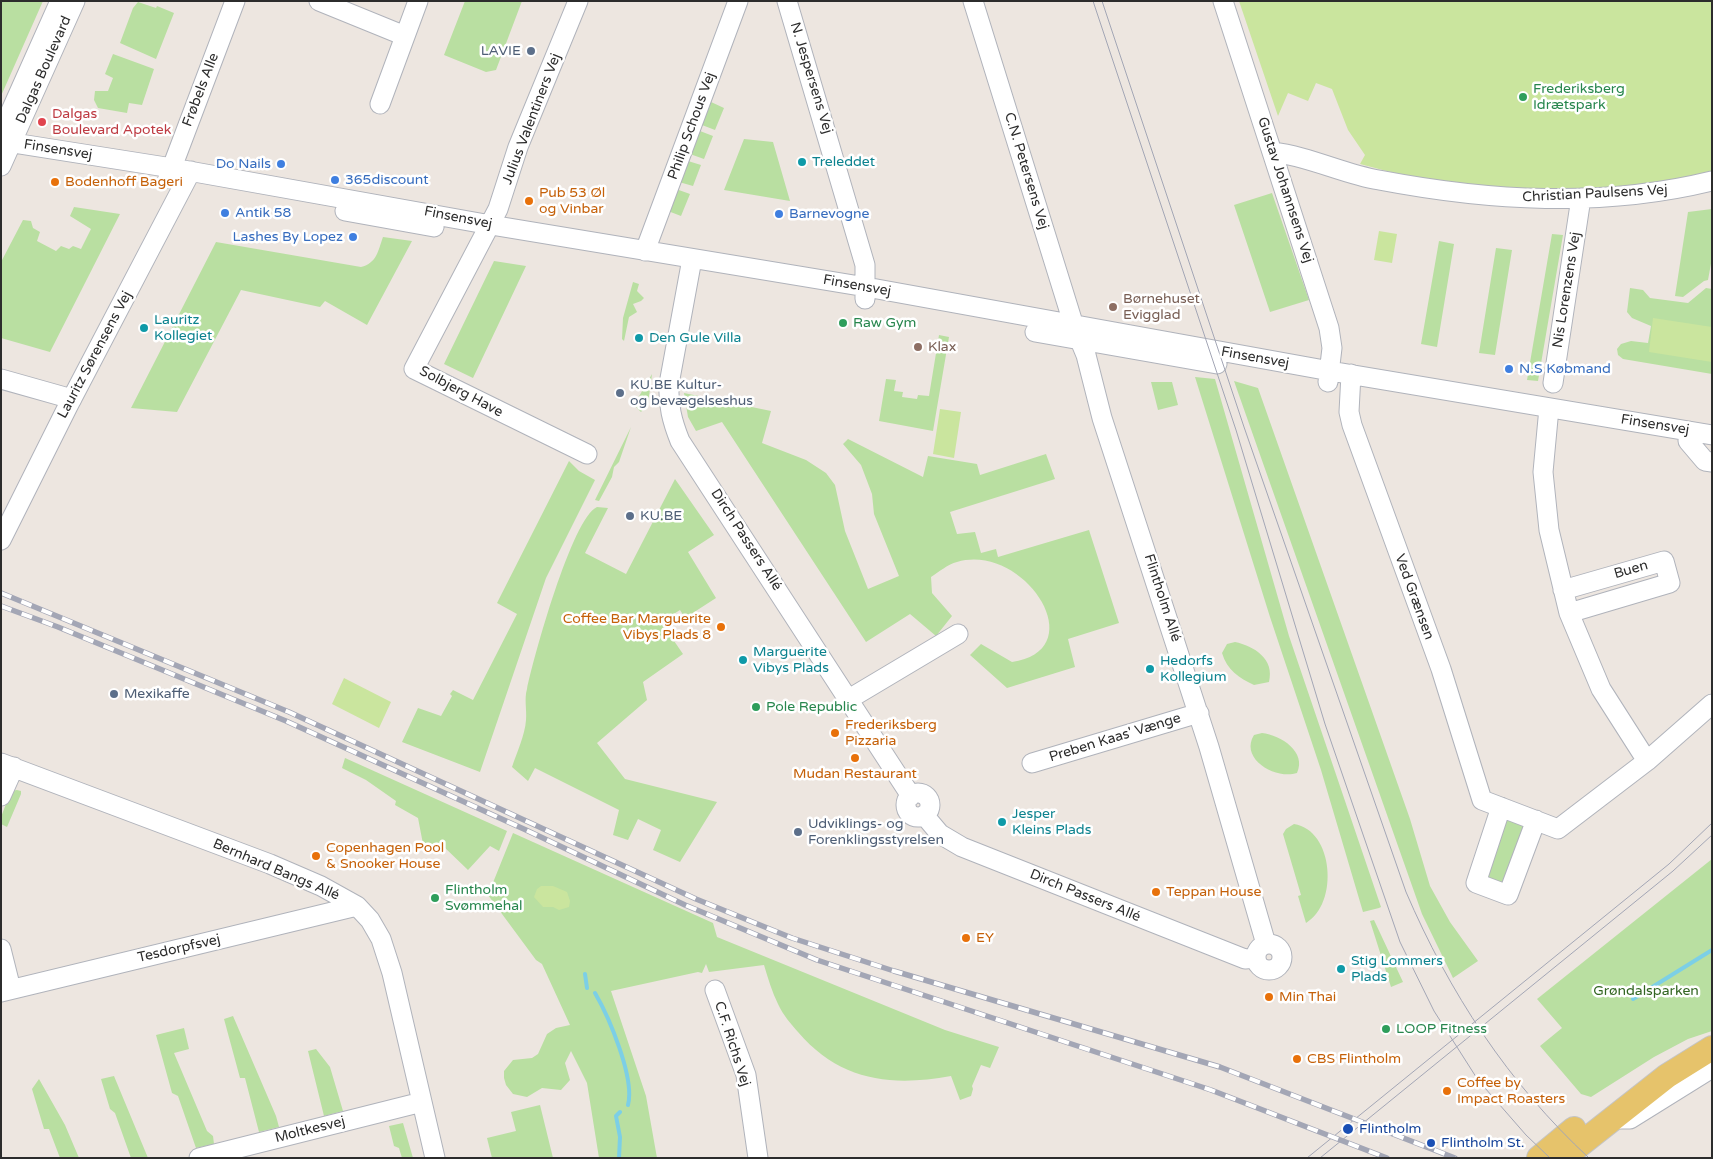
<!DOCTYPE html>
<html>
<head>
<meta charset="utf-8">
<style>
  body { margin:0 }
  #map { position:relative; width:1713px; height:1159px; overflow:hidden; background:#ede6e0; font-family:"Varela Round",sans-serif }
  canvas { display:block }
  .frame { position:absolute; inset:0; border:2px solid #2c2c2c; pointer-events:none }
</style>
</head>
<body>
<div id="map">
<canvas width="1713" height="1159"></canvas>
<div class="frame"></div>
</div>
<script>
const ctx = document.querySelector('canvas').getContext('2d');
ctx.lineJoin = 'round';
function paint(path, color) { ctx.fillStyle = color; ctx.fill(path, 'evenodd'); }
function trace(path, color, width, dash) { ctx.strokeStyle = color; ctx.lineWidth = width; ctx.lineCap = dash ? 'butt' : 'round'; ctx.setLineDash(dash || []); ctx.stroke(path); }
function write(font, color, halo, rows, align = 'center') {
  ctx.font = font + ' "Varela Round",sans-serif'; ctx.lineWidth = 5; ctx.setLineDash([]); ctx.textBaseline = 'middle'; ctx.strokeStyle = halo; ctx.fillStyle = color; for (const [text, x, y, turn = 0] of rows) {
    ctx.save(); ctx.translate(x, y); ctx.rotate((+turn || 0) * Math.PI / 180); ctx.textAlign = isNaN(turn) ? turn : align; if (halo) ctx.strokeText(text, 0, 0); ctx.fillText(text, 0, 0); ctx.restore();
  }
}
paint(new Path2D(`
  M 1,1 L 43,1 L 1,96 Z
  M 465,1 L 522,1 L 496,70 L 486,72 L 444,55 Z
  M 138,2 L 156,8 L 157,6 L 174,13 L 156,59 L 120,43 L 133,8 Z
  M 113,54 L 154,69 L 142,105 L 129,103 L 127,113 L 98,108 L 94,100 L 95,91 L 108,91 L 113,78 L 105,74 Z
  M 711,102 L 724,108 L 715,130 L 702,125 Z
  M 700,131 L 713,136 L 704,159 L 690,154 Z
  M 744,139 L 773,142 L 790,201 L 724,190 Z
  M 688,161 L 701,165 L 693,186 L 679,182 Z
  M 676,189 L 690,194 L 681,216 L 668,211 Z
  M 1272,193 L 1309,300 L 1270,312 L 1234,205 Z
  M 74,207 L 120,214 L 50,352 L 1,338 L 1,262 L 23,220 L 31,221 L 33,228 L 40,232 L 37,241 L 56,251 L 61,246 L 69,249 L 73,246 L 81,249 L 91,229 L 70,216 Z
  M 1712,209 L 1712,258 L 1708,280 L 1704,281 L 1683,297 L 1675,296 L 1688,212 Z
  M 1552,234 L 1563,235 L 1538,381 L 1527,380 Z
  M 383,237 L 412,241 L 367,325 L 325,301 L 320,307 L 241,290 L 177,412 L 131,408 L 216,242 L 361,267 C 377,263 378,251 383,237 Z
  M 1439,241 L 1454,244 L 1437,347 L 1421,344 Z
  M 1496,248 L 1512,250 L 1495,355 L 1479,353 Z
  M 494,261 L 526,266 L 473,378 L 444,364 Z
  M 633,282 L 639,284 L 637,291 L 644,298 L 641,301 L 633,304 L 637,312 L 629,317 L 624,341 L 622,339 L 623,318 Z
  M 1630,288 L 1643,290 L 1650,298 L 1688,303 L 1706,288 L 1712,289 L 1712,374 L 1623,359 L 1618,355 L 1617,349 L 1621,344 L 1631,341 L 1648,343 L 1651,326 L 1632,318 L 1627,312 Z
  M 939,335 L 949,337 L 933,431 L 879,421 L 886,379 L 896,380 L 894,391 L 903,392 L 902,397 L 917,399 L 918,395 L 929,396 Z
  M 652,374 L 648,404 L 641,412 L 634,405 Z
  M 1195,377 L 1215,379 L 1289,636 L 1381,907 L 1379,908 L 1363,912 L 1321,770 L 1270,617 Z
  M 1234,381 L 1258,388 L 1410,819 L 1430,886 L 1450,922 L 1478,961 L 1453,978 L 1422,914 Z
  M 1151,382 L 1172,382 L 1178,405 L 1158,410 Z
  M 684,393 L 771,411 L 762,443 L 806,460 L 826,473 L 835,485 L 845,531 L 868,589 L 899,576 L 874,514 L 872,494 L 861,465 L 843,444 L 848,439 L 923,477 L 928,456 L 977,464 L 980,475 L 1046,454 L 1055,479 L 950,512 L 957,534 L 975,532 L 981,553 L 996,549 L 998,557 L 1089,530 L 1119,623 L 1068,639 L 1075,667 L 1007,688 L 970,655 L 981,644 L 1012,662 C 1095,650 1024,542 957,562 C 948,564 939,572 931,577 L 932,593 L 952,616 L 936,636 L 910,614 L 866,642 L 722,422 L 696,431 L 688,417 Z
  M 631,427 L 619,462 L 614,467 L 612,477 L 599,501 L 595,500 Z
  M 569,461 L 579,471 L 595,480 L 546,578 L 480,772 L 402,742 L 418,708 L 441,716 L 452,696 L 450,694 L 453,690 L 473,700 L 517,614 L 497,603 Z
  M 675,479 L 714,535 L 688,552 L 716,598 L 685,618 L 680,610 L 661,622 L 683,654 L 643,682 L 647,700 L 597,743 L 625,779 L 717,802 L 680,862 L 653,850 L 661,830 L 638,819 L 628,840 L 613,835 L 619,810 L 535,768 L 528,781 L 512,767 C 517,752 525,735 526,720 C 527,710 524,699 527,689 C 533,659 572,518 597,507 L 608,508 L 585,553 L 626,574 Z
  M 1235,642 C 1254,646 1275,659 1269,682 L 1254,685 C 1239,678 1227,670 1222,653 L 1227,644 Z
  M 1262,733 C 1281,735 1307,752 1297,773 C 1276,780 1239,759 1254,735 Z
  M 345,758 L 507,831 L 499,851 L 490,846 L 468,870 L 442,845 L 423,844 L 418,818 L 395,805 L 396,801 L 366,780 L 342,768 Z
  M 17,790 L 21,791 L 21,794 L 7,827 L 1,824 L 1,817 L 11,791 Z
  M 1506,818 L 1525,825 L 1507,884 L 1501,886 L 1484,875 Z
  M 1294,824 C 1334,830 1339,904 1306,923 L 1298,896 L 1301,895 L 1283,834 L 1286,829 Z
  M 513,833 L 713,923 L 717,937 L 945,1030 L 999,1047 L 990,1068 L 981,1065 L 972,1086 L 973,1089 L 971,1096 L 960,1100 L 951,1076 C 891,1087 840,1081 798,1032 C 791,1024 783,1015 778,1004 C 772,992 768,978 764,965 L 709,972 L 706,964 L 702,973 L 698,972 L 611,991 L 646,1096 L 657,1158 L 599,1158 L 587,1083 L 571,1051 L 565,1063 L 570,1080 L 561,1090 L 542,1088 L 527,1097 L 513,1094 L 506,1085 L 504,1078 L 504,1071 L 513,1060 L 532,1058 L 538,1054 L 547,1034 L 556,1028 L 570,1025 L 542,964 L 536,960 L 488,895 Z
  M 1712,859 L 1712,1031 L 1688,1039 L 1654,1057 L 1591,1097 L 1581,1094 L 1540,1046 L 1562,1028 L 1537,999 Z
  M 1374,920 L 1403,982 L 1391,987 L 1370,921 Z
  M 233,1016 L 276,1116 L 279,1127 L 259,1132 L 245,1078 L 240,1078 L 224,1019 Z
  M 184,1028 L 189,1049 L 174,1053 L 207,1131 L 213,1136 L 214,1144 L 196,1148 L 178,1096 L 172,1093 L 156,1035 Z
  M 316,1049 L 330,1067 L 343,1111 L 324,1116 L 308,1051 Z
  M 114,1076 L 148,1158 L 131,1158 L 115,1113 L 110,1109 L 101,1079 Z
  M 39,1079 L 65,1125 L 79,1158 L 60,1158 L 49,1129 L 44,1129 L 32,1089 Z
  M 540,1105 L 553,1158 L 492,1158 L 487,1138 L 516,1131 L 511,1112 Z
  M 403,1123 L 413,1158 L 402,1158 L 399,1148 L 394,1146 L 389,1126 Z`), '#b9dfa1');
paint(new Path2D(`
  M 1239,1 L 1712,1 L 1712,172 C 1667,181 1614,192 1568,192 C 1497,192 1428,183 1360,164 L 1365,155 L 1348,130 L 1332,89 L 1316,83 L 1308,101 L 1288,93 L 1278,116 Z
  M 1379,231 L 1397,234 L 1392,263 L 1374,260 Z
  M 1653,318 L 1712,327 L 1712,362 L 1649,352 Z
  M 940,409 L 961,412 L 954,458 L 933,454 Z
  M 344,678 L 391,702 L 379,728 L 332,704 Z
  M 541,886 L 553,886 L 567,892 L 570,901 L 569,907 L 559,910 L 553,907 L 543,907 L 534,897 L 537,889 Z`), '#cae59e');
trace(new Path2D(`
  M 585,974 L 587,988
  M 595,993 C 609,1017 635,1078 628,1105
  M 1633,999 L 1712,950
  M 619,1158 L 620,1137 L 616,1116 L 620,1112`), '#7ccfe6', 4);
const minor = new Path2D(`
  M 319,1 L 405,36
  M 578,1 L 518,147 L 498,209 L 414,369 L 587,454
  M 787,1 L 865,265 L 865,299
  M 973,1 L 1074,326 L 1086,355 L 1102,418 L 1209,747 L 1266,944
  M 1223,1 L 1329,328 L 1332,348 L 1328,382
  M 380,104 L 418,1
  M 1,133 L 60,1
  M 1,141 L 172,168 L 491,225 L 866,287 L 1330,371 L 1712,435
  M 1272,152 C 1309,156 1343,174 1379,180 C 1489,201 1602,208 1712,181
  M 1,166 L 75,1
  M 168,178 L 235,1
  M 345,211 L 434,227
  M 645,251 L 738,1
  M 692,259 L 669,384 C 668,405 672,421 680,441 L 911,796
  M 1035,332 L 1217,364
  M 1351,374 L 1349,412 L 1352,425 L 1441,669 L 1482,800 L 1558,829 L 1647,761 L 1712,704
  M 1,379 L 72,399
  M 1553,383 L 1581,198
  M 1549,408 L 1543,472 L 1549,530 L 1569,613 L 1601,689 L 1647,761
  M 1689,431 L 1688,441 L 1705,461 L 1712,462
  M 1,540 L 68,406 L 191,171
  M 1563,590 L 1664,561 L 1670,583 L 1569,613
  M 849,699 L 958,634
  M 1,763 L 270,864 L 321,886 L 357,906 L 370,920 L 381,939 L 392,973 L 435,1158
  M 1032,763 L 1199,713
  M906 805a12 12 0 1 1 24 0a12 12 0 1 1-24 0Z
  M 1,796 L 14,767
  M 1501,807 L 1476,883 L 1508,895 L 1536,820
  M 924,815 L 940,834 L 962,847 L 1245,959 L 1256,958
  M1256 957a13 13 0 1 1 26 0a13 13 0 1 1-26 0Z
  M 1,949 L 11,989
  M 715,990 L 746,1075 L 758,1158
  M 1,992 L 357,906
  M 1617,1119 L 1630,1119 L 1712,1068
  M 199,1158 L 422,1102`);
const major = new Path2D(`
  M 1539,1158 L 1574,1129
  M 1563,1158 L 1667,1076 L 1712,1048`);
trace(minor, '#b0b3bb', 21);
trace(major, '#c4c4c4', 26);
trace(minor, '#fff', 19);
trace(major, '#e6c36b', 24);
trace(new Path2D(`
  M 1093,1 L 1236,430 L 1325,724 L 1400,942 L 1434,1011 L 1478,1080 L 1526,1135 L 1550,1158
  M 1102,1 L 1244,427 L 1406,892 C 1449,992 1508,1083 1589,1158
  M 1307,1158 L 1669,864 L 1712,823
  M 1320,1158 L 1673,871 L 1712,835`), '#a3a6b5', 1);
const rail = new Path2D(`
  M 1,593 L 289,712 L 696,899 L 792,938 L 894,971 L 1220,1067 L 1455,1158
  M 1,606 L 58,627 L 286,721 L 526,830 L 685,905 L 817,960 L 1211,1090 L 1387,1158`);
trace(rail, '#a3a6b5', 5.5);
trace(rail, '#fff', 4, [11]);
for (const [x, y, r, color] of [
  [531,51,5,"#5c6f8a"],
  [1523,97,5,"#2e9e5b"],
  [42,122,5,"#e0444e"],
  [802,162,5,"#0f9aa8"],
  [281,164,5,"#3f7fe0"],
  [335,180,5,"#3f7fe0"],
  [55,182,5,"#e8710a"],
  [529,201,5,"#e8710a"],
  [225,213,5,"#3f7fe0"],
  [779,214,5,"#3f7fe0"],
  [353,237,5,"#3f7fe0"],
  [1113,307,5,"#8d6e63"],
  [843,323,5,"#2e9e5b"],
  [144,328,5,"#0f9aa8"],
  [639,338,5,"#0f9aa8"],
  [918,347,5,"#8d6e63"],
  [1509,369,5,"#3f7fe0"],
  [620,393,5,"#5c6f8a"],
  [630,516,5,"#5c6f8a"],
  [721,627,5,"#e8710a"],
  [743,660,5,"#0f9aa8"],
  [1150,669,5,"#0f9aa8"],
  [114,694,5,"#5c6f8a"],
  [756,707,5,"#2e9e5b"],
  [835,733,5,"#e8710a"],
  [855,758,5,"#e8710a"],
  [1002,822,5,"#0f9aa8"],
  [798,832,5,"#5c6f8a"],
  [316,856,5,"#e8710a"],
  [1156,892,5,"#e8710a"],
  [435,898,5,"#2e9e5b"],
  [966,938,5,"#e8710a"],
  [1341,969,5,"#0f9aa8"],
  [1269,997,5,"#e8710a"],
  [1386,1029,5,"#2e9e5b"],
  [1297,1059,5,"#e8710a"],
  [1447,1091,5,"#e8710a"],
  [1348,1129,6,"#1a4fb4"],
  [1431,1143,5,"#1a4fb4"]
]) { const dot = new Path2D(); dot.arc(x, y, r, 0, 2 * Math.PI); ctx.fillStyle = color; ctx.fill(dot); trace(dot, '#fff', 2); }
write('14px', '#4e5e75', '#fff', [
  ["LAVIE",521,51,"right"],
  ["KU.BE Kultur-",630,385],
  ["og bevægelseshus",630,401],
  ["KU.BE",640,516],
  ["Mexikaffe",124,694],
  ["Udviklings- og",808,824],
  ["Forenklingsstyrelsen",808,840]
], 'left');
write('14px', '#2c2c2c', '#fff', [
  ["Dalgas Boulevard",44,70,-66],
  ["N. Jespersens Vej",811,78,73],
  ["Frøbels Alle",201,90,-69],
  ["Julius Valentiners Vej",532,119,-69],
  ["Philip Schous Vej",692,126,-70],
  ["Finsensvej",58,150,9],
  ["C.N. Petersens Vej",1026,171,73],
  ["Gustav Johannsens Vej",1285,190,72],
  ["Christian Paulsens Vej",1595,194,-3],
  ["Finsensvej",458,218,11],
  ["Finsensvej",857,286,10],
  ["Nis Lorenzens Vej",1567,290,-81],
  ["Lauritz Sørensens Vej",95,355,-62],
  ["Finsensvej",1255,358,10],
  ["Solbjerg Have",461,392,28],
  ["Finsensvej",1655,425,9],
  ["Dirch Passers Allé",746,540,57],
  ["Buen",1631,570,-16],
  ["Ved Grænsen",1414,597,70],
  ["Flintholm Allé",1162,598,72],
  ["Preben Kaas' Vænge",1115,738,-17],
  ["Bernhard Bangs Allé",276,870,23],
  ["Dirch Passers Allé",1085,896,22],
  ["Tesdorpfsvej",179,949,-13],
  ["C.F. Richs Vej",732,1044,72],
  ["Moltkesvej",310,1130,-14]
]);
write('14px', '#27864d', '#fff', [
  ["Frederiksberg",1533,89],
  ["Idrætspark",1533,105],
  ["Raw Gym",853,323],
  ["Pole Republic",766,707],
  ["Flintholm",445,890],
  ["Svømmehal",445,906],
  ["LOOP Fitness",1396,1029]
], 'left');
write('14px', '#be3a42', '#fff', [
  ["Dalgas",52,114],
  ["Boulevard Apotek",52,130]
], 'left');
write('14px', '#0d838f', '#fff', [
  ["Treleddet",812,162],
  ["Lauritz",154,320],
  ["Kollegiet",154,336],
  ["Den Gule Villa",649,338],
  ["Marguerite",753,652],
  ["Vibys Plads",753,668],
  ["Hedorfs",1160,661],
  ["Kollegium",1160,677],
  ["Jesper",1012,814],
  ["Kleins Plads",1012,830],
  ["Stig Lommers",1351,961],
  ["Plads",1351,977]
], 'left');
write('14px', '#366cbe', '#fff', [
  ["Do Nails",271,164,"right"],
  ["365discount",345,180],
  ["Antik 58",235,213],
  ["Barnevogne",789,214],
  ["Lashes By Lopez",343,237,"right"],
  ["N.S Købmand",1519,369]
], 'left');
write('14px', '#c56008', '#fff', [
  ["Bodenhoff Bageri",65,182],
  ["Pub 53 Øl",539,193],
  ["og Vinbar",539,209],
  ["Coffee Bar Marguerite",711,619,"right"],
  ["Vibys Plads 8",711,635,"right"],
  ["Frederiksberg",845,725],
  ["Pizzaria",845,741],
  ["Mudan Restaurant",855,774,"center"],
  ["Copenhagen Pool",326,848],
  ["& Snooker House",326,864],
  ["Teppan House",1166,892],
  ["EY",976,938],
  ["Min Thai",1279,997],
  ["CBS Flintholm",1307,1059],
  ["Coffee by",1457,1083],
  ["Impact Roasters",1457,1099]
], 'left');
write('14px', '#785e54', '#fff', [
  ["Børnehuset",1123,299],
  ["Evigglad",1123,315],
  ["Klax",928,347]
], 'left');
write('14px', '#326521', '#fff', [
  ["Grøndalsparken",1646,991]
]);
write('14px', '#164399', '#fff', [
  ["Flintholm",1359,1129],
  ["Flintholm St.",1441,1143]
], 'left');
</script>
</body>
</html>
